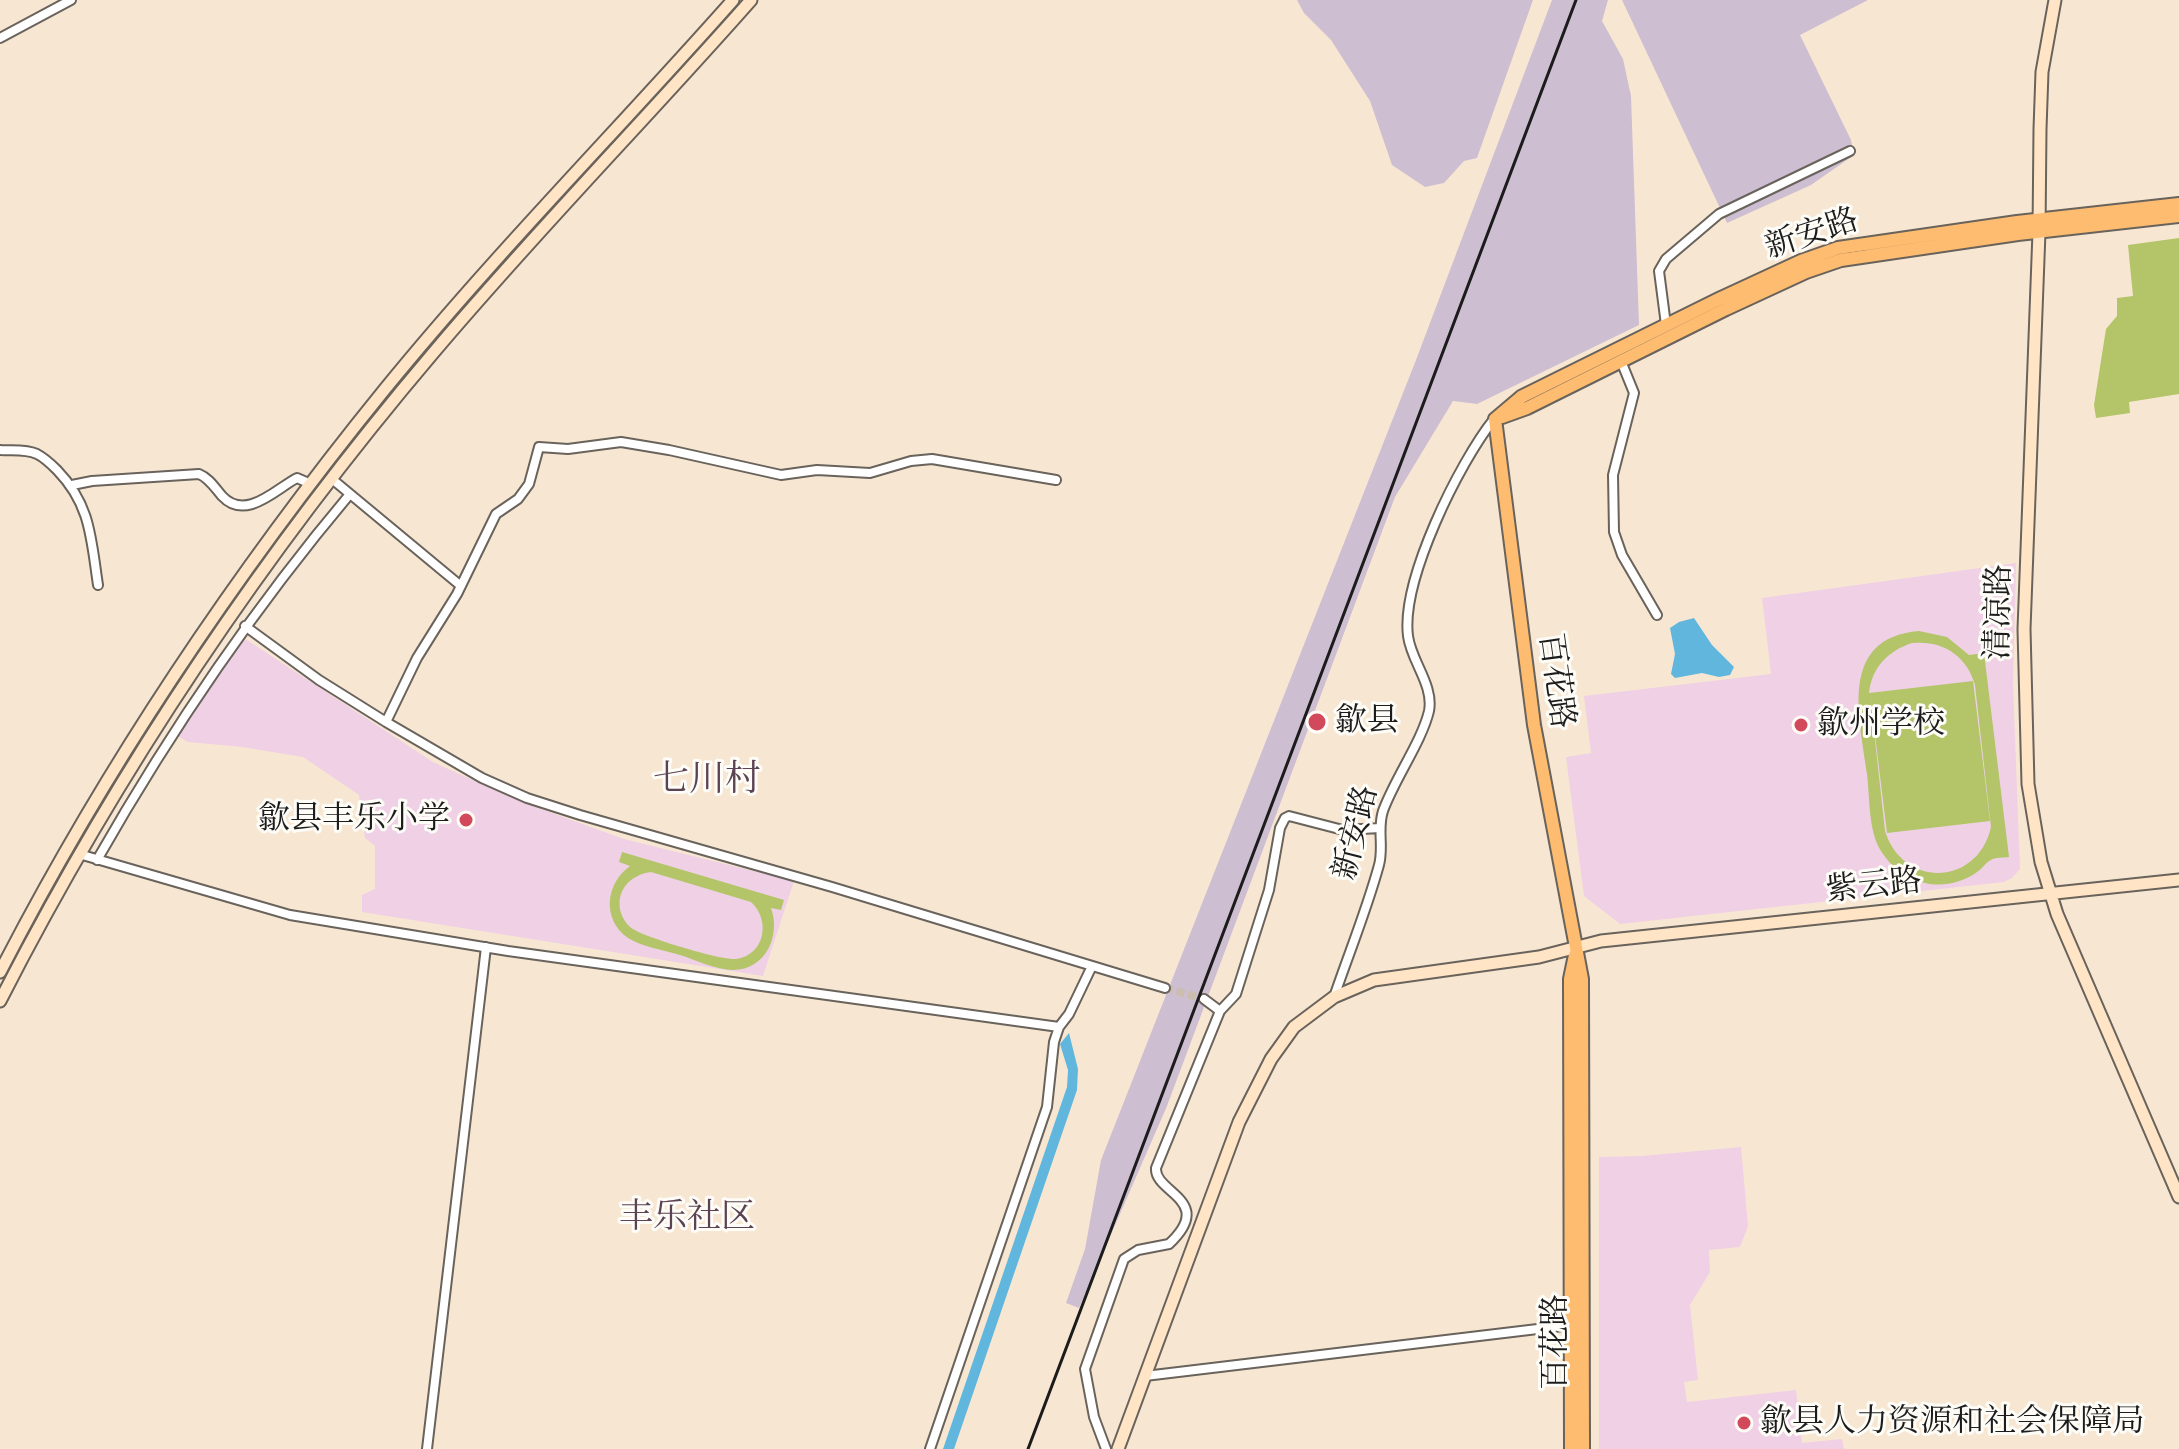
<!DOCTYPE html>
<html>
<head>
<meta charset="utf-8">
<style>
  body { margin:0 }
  canvas { display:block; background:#f7e7d2 }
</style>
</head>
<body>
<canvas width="2179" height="1449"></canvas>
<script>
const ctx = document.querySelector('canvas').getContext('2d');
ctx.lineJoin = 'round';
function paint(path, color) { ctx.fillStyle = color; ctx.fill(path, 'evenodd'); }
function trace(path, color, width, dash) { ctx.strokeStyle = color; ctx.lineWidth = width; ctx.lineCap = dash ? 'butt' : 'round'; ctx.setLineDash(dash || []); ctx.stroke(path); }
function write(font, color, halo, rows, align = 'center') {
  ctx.font = font + ' "IM FELL Great Primer","Noto Serif SC",serif'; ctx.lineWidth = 6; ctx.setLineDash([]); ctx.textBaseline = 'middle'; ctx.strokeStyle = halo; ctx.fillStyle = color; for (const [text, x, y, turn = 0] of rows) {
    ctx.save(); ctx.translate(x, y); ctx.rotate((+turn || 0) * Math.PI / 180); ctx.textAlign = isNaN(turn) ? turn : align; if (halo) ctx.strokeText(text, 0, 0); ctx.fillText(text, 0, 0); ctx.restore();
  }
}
paint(new Path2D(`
  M 2016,563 L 2013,685 L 2020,869 L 2012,878 L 2004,882 L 1620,924 L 1584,896 L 1566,757 L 1591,753 L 1584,696 L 1771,674 L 1762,598 Z
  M 244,638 L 433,762 L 519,801 L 624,839 L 794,881 L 763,976 L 362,912 L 362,895 L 375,889 L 375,846 L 365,838 L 359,795 L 303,757 L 242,747 L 188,742 L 176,735 Z
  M 1741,1147 L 1748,1226 L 1740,1247 L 1709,1250 L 1710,1272 L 1690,1305 L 1698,1380 L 1684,1382 L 1687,1402 L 1796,1390 L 1802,1443 L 1842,1439 L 1844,1449 L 1599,1449 L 1599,1157 L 1642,1156 Z`), '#f0d0e5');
paint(new Path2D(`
  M 1297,0 L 1533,0 L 1477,158 L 1464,161 L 1444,183 L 1425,187 L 1392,165 L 1370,101 L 1331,40 L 1304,13 Z
  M 1552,0 L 1608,0 L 1602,21 L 1623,59 L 1631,96 L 1639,325 L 1477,404 L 1453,401 L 1395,497 L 1167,1106 L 1079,1308 L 1066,1303 L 1085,1249 L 1101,1160 L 1416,360 Z
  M 1622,0 L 1868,0 L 1800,35 L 1851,140 L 1854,155 L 1811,185 L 1727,223 Z`), '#cebed2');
paint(new Path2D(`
  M 2179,238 L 2179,394 L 2129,402 L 2130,413 L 2096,418 L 2094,405 L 2106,329 L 2117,316 L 2117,298 L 2133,296 L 2128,245 Z
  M 1919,631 L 1947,637 L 1969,655 L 1984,653 L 2009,857 C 2004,858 1995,857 1991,860 C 1986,862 1982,869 1977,872 C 1962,883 1942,887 1925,883 C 1906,879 1891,867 1881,851 C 1868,830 1870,798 1867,774 C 1860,719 1837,638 1919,631 ZM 1912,643 C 1943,640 1967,656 1975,685 L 1991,827 C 1978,886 1903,889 1885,831 L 1870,694 L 1887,833 L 1990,821 L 1973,681 L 1869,693 C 1872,667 1888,651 1912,643 Z
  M 622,852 L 784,900 L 781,910 L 771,908 C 781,935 766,970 733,970 C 716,970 696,960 680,955 C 664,950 642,947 628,938 C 601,919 606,883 630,866 L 619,862 ZM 651,872 L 751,902 C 771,920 765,955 736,959 C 723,961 639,936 630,927 C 622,919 618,909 620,898 C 623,883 636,874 651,872 Z`), '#b3c568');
paint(new Path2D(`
  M 1694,618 L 1712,645 L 1734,667 L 1730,675 L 1719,677 L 1702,673 L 1675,678 L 1671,674 L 1675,654 L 1670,628 L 1679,622 Z
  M 1069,1033 L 1078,1069 L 1077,1090 L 954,1449 L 943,1449 L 1067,1087 L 1068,1070 L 1060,1044 Z`), '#61b6dd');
trace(new Path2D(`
  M 1165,988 L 1204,999`), '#cbbeae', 8, [8, 4]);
const street = new Path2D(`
  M 0,38 L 71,0
  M 1666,325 L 1659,271 L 1666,259 L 1719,214 L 1850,151
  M 1621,361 L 1634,393 L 1613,475 L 1614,532 L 1622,555 L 1657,615
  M 0,450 C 12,451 26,449 37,454 C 45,458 51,464 57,470 C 91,505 91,539 98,585
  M 332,479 L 461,586
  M 72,485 L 92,481 L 199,474 C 209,478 215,488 222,496 C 246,522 277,488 297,478 L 311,484
  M 245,626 L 319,680 L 386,722 L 482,778 L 527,798 L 580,815 L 832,887 L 1165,988
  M 386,722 L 417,658 L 457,594 L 496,514 L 518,499 L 529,484 L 539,447 L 568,449 L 621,442 L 669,450 L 781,475 L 817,470 L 870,473 L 911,461 L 932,459 L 1056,480
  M 79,854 L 290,915 L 508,951 L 1059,1027
  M 97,860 C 171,730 254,608 350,494
  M 1334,997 C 1349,953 1367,909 1379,865 C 1384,847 1377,829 1383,811 C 1394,780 1422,741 1429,711 C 1434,685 1411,661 1408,636 C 1401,580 1459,463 1494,419
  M 1204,999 L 1220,1011
  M 1145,1376 L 1571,1325
  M 427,1449 L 486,947
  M 930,1449 L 1047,1107 L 1054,1042 L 1059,1027 L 1069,1014 L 1092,966
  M 1106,1449 L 1094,1417 L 1085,1369 L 1124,1259 L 1138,1250 L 1169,1244 C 1216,1200 1154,1193 1156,1168 L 1220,1011 L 1236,994 L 1269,890 L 1280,828 L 1285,818 L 1289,816 L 1343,830 L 1380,828`);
const secondary = new Path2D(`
  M 2055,0 L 2042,72 L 2040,129 L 2039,232 L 2024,629 L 2028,784 L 2041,862 L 2057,914 L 2179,1197
  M 0,972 C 107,764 238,570 385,389 C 495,254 618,130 733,0
  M 0,1001 C 119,768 265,551 434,352 C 536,231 647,118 751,0
  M 1118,1449 L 1239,1122 L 1271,1059 L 1294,1027 L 1334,997 L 1374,980 L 1539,957 L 1601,941 L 2179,880`);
const primary = new Path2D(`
  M 1502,417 L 1527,408 L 1726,309 L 1806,272 L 1841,260 L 2018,234 L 2179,216
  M 1495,419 L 1534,725 L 1582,979 L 1583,1449
  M 1495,419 L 1521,397 L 1721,298 L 1801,261 L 1838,248 L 2017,222 L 2179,204
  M 1571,1449 L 1570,979 L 1575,955`);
trace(street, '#69635c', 12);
trace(secondary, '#69635c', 15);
trace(primary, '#69635c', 16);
trace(street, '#fff', 8);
trace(secondary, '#ffe4c6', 11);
trace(primary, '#febc70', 12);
trace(new Path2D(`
  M 1028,1449 L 1576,0`), '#1c1c1c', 3);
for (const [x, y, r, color] of [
  [1317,722,10,"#d1495b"],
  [1801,725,8,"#d1495b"],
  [466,820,8,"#d1495b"],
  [1744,1423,8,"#d1495b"]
]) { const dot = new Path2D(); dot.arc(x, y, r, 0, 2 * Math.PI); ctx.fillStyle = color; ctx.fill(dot); trace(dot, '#fdfcf7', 3); }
write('32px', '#1c1c1c', '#fdfcf7', [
  ["新安路",1812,235,-18],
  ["清凉路",2000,612,-89],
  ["百花路",1555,681,82],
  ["新安路",1357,833,-76],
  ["紫云路",1874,887,-6],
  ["百花路",1557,1342,-90]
]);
write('32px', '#1c1c1c', '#fdfcf7', [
  ["歙县",1335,722],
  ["歙州学校",1817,725],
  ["歙县丰乐小学",450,820,"right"],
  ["歙县人力资源和社会保障局",1760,1423]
], 'left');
write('34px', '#5c4354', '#fdfcf7', [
  ["丰乐社区",687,1219]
]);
write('36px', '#5c4354', '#fdfcf7', [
  ["七川村",707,781]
]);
</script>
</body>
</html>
